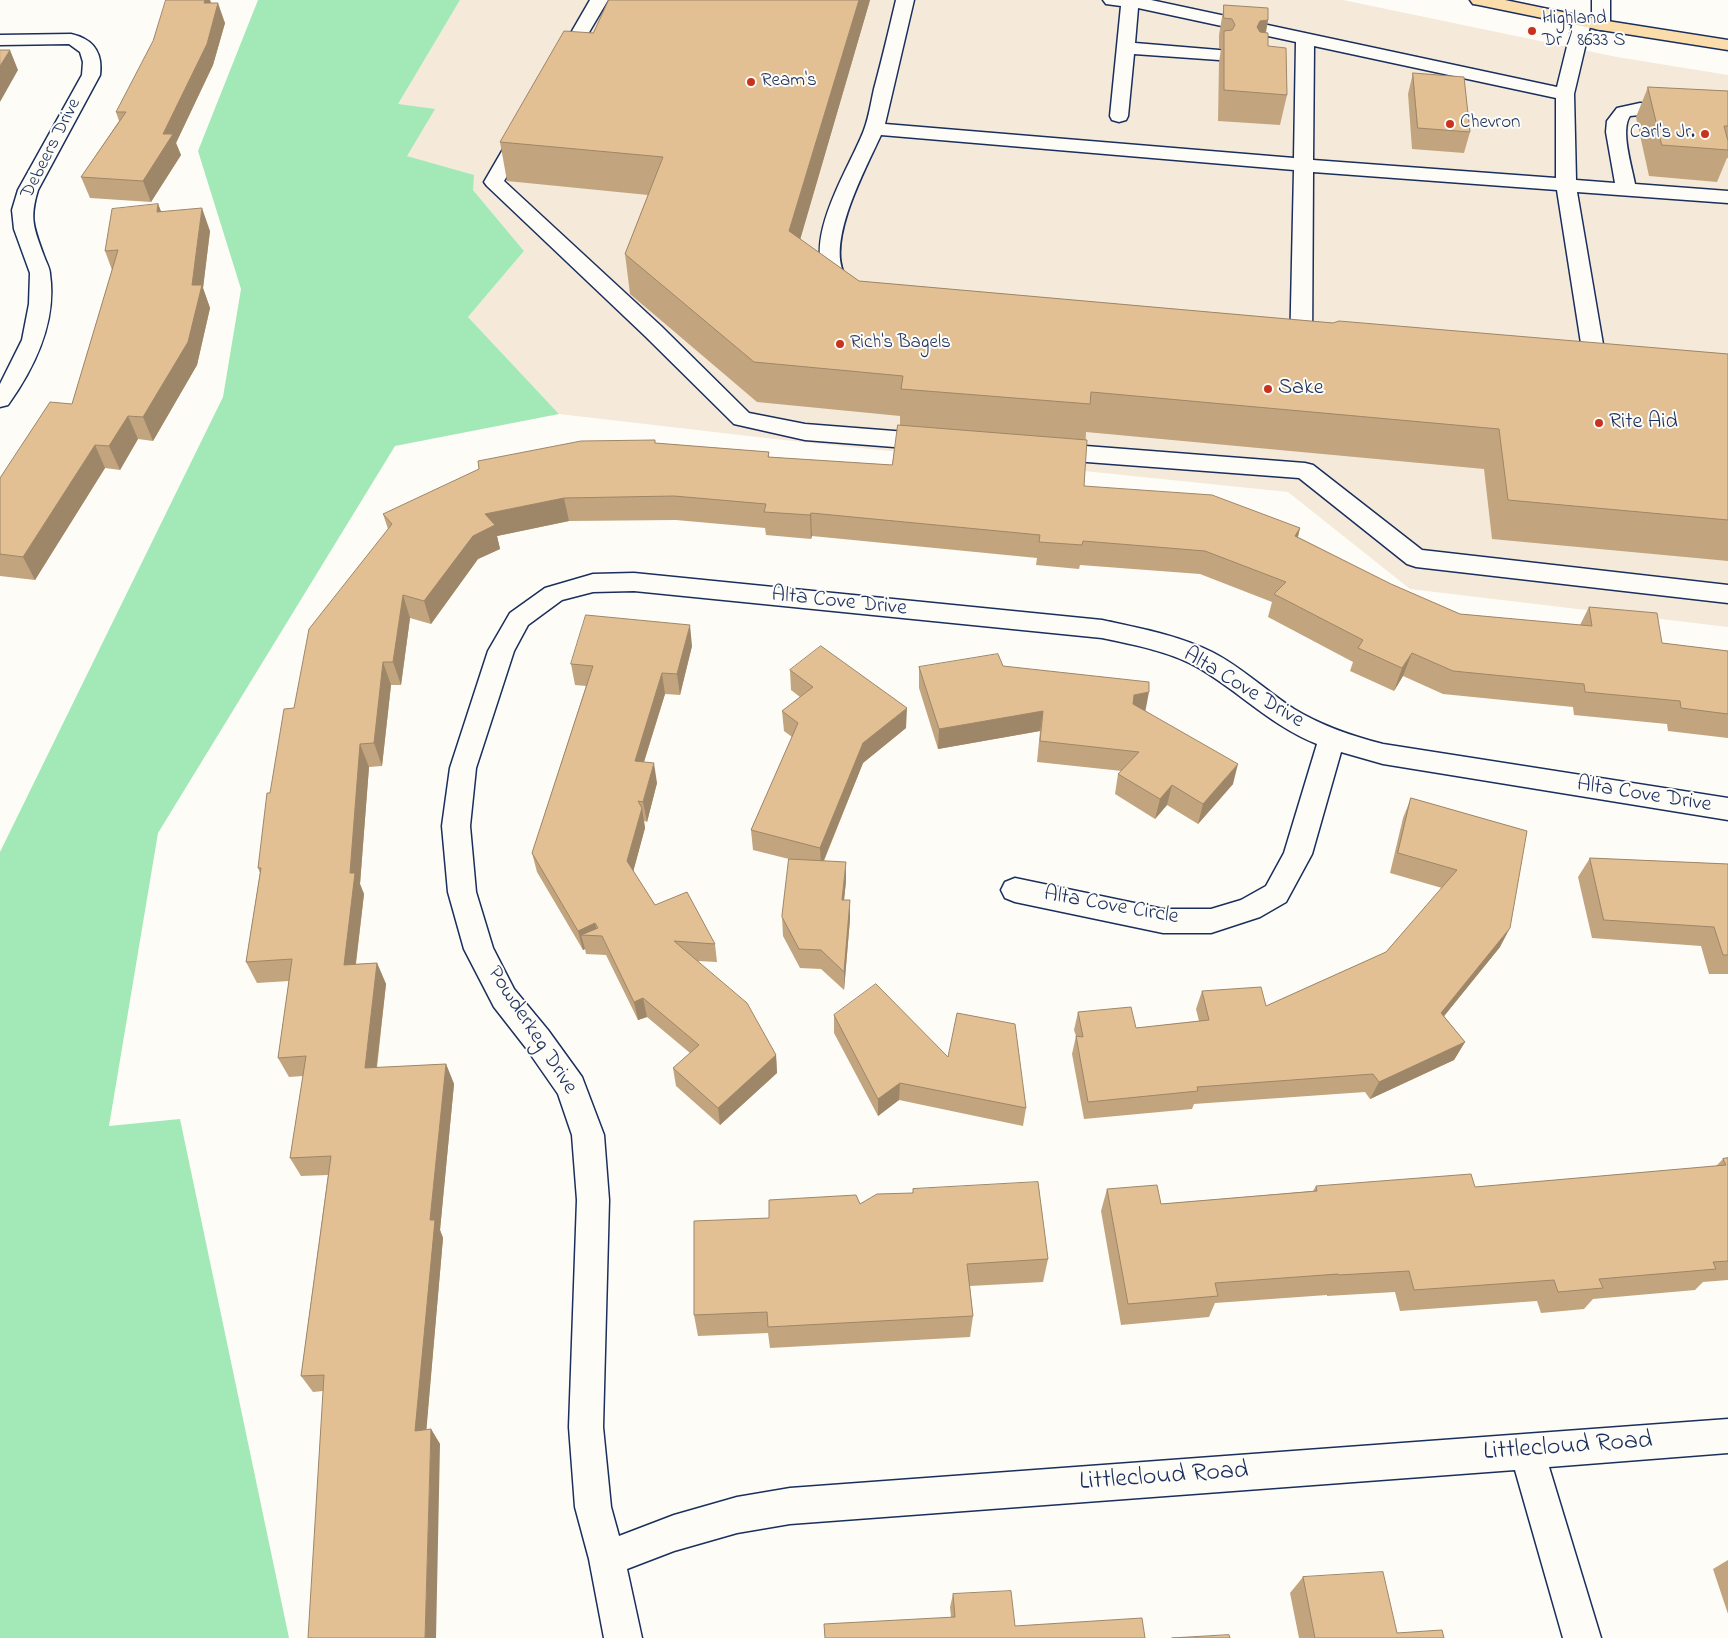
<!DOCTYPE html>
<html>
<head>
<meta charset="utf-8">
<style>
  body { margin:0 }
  canvas { display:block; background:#fdfcf7 }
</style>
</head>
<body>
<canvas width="1728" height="1638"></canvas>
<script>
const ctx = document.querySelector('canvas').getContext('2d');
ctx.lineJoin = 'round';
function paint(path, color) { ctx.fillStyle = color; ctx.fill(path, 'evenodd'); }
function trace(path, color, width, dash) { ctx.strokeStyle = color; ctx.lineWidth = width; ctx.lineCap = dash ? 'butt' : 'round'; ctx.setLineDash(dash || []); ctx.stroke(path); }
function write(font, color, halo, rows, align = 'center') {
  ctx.font = font + ' "Indie Flower",sans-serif'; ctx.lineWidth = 4; ctx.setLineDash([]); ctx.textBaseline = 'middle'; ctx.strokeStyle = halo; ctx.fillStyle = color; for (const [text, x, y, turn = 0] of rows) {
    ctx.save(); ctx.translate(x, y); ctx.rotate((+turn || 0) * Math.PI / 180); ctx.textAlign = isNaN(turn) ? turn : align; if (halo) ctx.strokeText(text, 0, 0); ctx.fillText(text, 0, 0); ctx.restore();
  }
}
paint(new Path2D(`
  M 460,0 L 1343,0 L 1617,57 L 1728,75 L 1728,627 L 1410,589 L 1288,492 L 783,440 L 559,414 L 468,317 L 524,251 L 473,190 L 473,175 L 407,156 L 397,105 Z`), '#f5ead9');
paint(new Path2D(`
  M 258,0 L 460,0 L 398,104 L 435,109 L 407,156 L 474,175 L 473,190 L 524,251 L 468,317 L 559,414 L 395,446 L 158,833 L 109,1126 L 180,1119 L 289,1638 L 0,1638 L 0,852 L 223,397 L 241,289 L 198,151 Z`), '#a2e9b7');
const service = new Path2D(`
  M 590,0 L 608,0 L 568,68 L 562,70 L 556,68 L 553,64 Z
  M 896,0 L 914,0 L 885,124 L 1294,158 L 1296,42 L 1138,8 L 1135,43 L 1219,50 L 1225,51 L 1228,55 L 1225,59 L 1219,60 L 1134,54 L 1128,116 L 1126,120 L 1119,122 L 1112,120 L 1110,116 L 1121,6 L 1106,4 L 1103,0 L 1151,0 L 1557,87 L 1573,22 L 1576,18 L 1582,17 L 1588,18 L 1591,22 L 1574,94 L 1576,180 L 1615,183 L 1606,132 L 1607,121 L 1617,108 L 1640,103 L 1728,109 L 1728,121 L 1640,115 L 1630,116 C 1620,130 1632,167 1635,184 L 1728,191 L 1728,203 L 1577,192 L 1605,356 L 1602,361 L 1594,363 L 1586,361 L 1583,356 L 1557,190 L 1313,172 L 1312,352 L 1309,357 L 1301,359 L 1293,357 L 1290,352 L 1294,170 L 881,135 C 866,168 829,236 843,271 C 847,279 857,284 862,291 L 858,296 C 846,299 841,293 833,285 C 795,249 850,168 864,130 C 869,117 871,102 874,89 C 882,59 889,30 896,0 ZM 1314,46 L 1556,98 L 1556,178 L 1313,160 Z
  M 1592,0 L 1610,0 L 1610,25 L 1607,29 L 1601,30 L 1595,29 L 1592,25 Z
  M 523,126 L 530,128 L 533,132 L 504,181 L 661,326 L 749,413 L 805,424 L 932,434 L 940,437 L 943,442 L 940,447 L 932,450 L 805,440 L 734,424 L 645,336 L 487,186 L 484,182 L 513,132 L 516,128 Z
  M 1047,443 L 1305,463 L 1313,465 L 1422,550 L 1728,585 L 1728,603 L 1416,567 L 1407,564 L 1299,478 L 1047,459 L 1039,456 L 1035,451 L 1039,446 Z`);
const minor = new Path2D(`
  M 71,34 C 93,39 103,52 100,75 L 38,190 C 29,219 34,228 44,256 C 46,262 50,268 50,274 C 57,322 35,367 8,405 L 0,407 L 0,384 L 22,340 L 29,304 L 30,273 L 14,229 L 12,210 L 18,190 L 82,75 L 83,62 L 80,52 L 69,44 L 0,45 L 0,35 Z
  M 634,573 L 1102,620 C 1139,628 1178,635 1212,652 C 1242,667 1266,691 1294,709 C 1322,726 1352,736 1383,744 L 1728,798 L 1728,820 L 1383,764 L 1341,752 L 1312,854 L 1286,902 L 1260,917 L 1211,933 L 1163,933 L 1015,902 L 1005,898 L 1001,890 L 1005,882 L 1015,878 L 1163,909 L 1211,909 L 1241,900 L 1266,886 L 1284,853 L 1317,744 C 1271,726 1239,691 1197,667 C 1169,651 1134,645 1102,638 L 634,591 L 593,592 L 562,600 L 528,625 L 514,651 L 476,768 L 470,826 L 476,892 L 493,948 L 514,989 L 548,1030 L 582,1077 L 604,1135 L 609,1200 L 603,1427 L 611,1507 L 619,1536 L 674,1515 L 737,1497 L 790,1488 L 1728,1419 L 1728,1453 L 1549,1467 L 1601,1638 L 1563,1638 L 1515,1470 L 790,1524 L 737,1533 L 674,1551 L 627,1569 L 642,1638 L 604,1638 L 589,1559 L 575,1507 L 569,1427 L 577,1200 L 572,1135 L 558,1094 L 526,1048 L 494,1007 L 464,949 L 448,892 L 442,826 L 450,768 L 488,651 L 510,613 L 545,588 L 593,574 Z`);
const primary = new Path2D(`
  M 1470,0 L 1505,0 L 1601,20 L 1728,40 L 1728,50 L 1601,30 L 1479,5 L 1473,4 Z`);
trace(service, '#1b2f5e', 3);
trace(minor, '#1b2f5e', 3);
trace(primary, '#1b2f5e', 3);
paint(service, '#fdfcf7');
paint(minor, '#fdfcf7');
paint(primary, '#fbddab');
paint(new Path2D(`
  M 210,0 L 211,3 L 225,23 L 213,65 L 176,143 L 181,155 L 151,202 L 90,198 L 81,177 L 119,121 L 116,112 Z
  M 609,0 L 870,0 L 800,239 L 859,281 L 1333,323 L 1728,354 L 1728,561 L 1492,539 L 1484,469 L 1086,432 L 1084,486 L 1300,528 L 1298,537 L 1391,584 L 1460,614 L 1580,625 L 1589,607 L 1662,643 L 1728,651 L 1728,738 L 1668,731 L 1667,724 L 1574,715 L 1573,707 L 1443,694 L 1403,676 L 1394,691 L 1350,671 L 1353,662 L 1268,617 L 1272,602 L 1200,574 L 1080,565 L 1079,569 L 1036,565 L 1037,558 L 812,536 L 811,539 L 766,535 L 765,528 L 676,520 L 569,521 L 497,536 L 500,549 L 478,559 L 431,624 L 410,618 L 401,685 L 391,685 L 382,766 L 369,767 L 360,884 L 364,894 L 356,964 L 377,963 L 386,984 L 377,1068 L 446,1064 L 454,1084 L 440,1230 L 443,1238 L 426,1430 L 431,1429 L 440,1444 L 323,1391 L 313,1392 L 301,1376 L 328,1175 L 301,1176 L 290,1158 L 303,1076 L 289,1077 L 278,1058 L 289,981 L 257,983 L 246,962 L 260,873 L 258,868 L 270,793 L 294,708 L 388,529 L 383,514 L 655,440 L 655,443 L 769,452 L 769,457 L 892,465 L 900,425 L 900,416 L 757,402 L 630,294 L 625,254 L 648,195 L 507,181 L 500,142 L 593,33 Z
  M 1224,5 L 1268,20 L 1266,33 L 1268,46 L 1287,95 L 1280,125 L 1218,121 L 1219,62 L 1221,49 L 1219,48 L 1219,35 Z
  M 1413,73 L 1470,132 L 1464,153 L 1412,149 L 1408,94 Z
  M 1648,87 L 1728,91 L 1728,158 L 1727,158 L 1717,182 L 1649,176 L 1636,117 Z
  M 158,204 L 161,211 L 210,231 L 203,288 L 210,308 L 197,365 L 153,441 L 138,439 L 120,470 L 105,468 L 35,580 L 0,576 L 0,478 L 72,404 L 112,270 L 105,251 Z
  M 692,646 L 680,695 L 665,694 L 644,762 L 657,783 L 647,822 L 644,821 L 645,828 L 633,871 L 655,905 L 715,944 L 717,962 L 698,961 L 776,1055 L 777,1073 L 720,1125 L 676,1086 L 673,1068 L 690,1053 L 647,1017 L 638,1020 L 606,955 L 586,954 L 585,949 L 583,950 L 537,872 L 532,853 L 586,686 L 575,685 L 571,664 Z
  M 1003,666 L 1146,711 L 1233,784 L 1198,824 L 1167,805 L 1155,819 L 1115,794 L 1118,774 L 1122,771 L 1037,762 L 1040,731 L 938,749 L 919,688 L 919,667 Z
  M 790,670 L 906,728 L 863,763 L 824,861 L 846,881 L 844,900 L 850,919 L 844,990 L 821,969 L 800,968 L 783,936 L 782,917 L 789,859 L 753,850 L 751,830 L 792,737 L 784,731 L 782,711 L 800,697 L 791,690 Z
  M 1411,798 L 1527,831 L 1500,947 L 1444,1016 L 1465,1042 L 1454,1060 L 1370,1099 L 1365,1092 L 1194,1104 L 1192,1109 L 1084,1119 L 1072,1054 L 1076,1036 L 1074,1030 L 1078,1012 L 1136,1028 L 1199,1021 L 1196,1009 L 1202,991 L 1266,1006 L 1386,952 L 1442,888 L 1390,873 L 1403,818 Z
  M 1590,858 L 1728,864 L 1728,974 L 1709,974 L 1701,946 L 1592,938 L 1578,877 Z
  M 834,1015 L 948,1057 L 1026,1108 L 1023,1126 L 899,1100 L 878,1116 L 834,1033 Z
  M 1728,1158 L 1728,1280 L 1703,1282 L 1695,1290 L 1593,1299 L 1584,1309 L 1541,1313 L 1537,1301 L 1400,1311 L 1395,1292 L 1327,1296 L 1327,1295 L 1215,1303 L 1209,1317 L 1121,1325 L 1101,1211 L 1107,1189 L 1161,1204 L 1313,1191 L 1316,1186 L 1475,1187 L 1716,1166 L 1723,1159 Z
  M 913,1189 L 1048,1259 L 1043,1282 L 970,1286 L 973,1316 L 970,1337 L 770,1348 L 768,1333 L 698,1336 L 694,1315 L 769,1218 L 860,1204 L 913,1193 Z
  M 1728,1560 L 1728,1614 L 1713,1569 Z
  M 1303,1577 L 1397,1633 L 1444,1638 L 1299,1638 L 1290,1593 Z
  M 953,1594 L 1015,1626 L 825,1638 L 951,1617 L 950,1607 Z`), '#c2a57f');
paint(new Path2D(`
  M 205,0 L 210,0 L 214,13 L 204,3 Z
  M 859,0 L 870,0 L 791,271 L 789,231 Z
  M 218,3 L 225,23 L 213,65 L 176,143 L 181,155 L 151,202 L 143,181 Z
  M 1268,20 L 1262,50 L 1257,27 L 1260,21 Z
  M 10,50 L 18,70 L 0,102 L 0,66 Z
  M 158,204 L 167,227 L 157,212 Z
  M 202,208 L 210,231 L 203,288 L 210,308 L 197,365 L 153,441 L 143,417 L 192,285 Z
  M 128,416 L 138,439 L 120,470 L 109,446 Z
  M 95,445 L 105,468 L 35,580 L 23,557 Z
  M 564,498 L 569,521 L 497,536 L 500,549 L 478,559 L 431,624 L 424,601 L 485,514 Z
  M 811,513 L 812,536 L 811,539 L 810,515 Z
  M 1300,528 L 1294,551 L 1295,536 Z
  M 403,595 L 410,618 L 401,685 L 393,662 Z
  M 690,625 L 692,646 L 680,695 L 677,674 Z
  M 1412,653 L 1403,676 L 1394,691 L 1402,668 Z
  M 383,662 L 391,685 L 382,766 L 374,743 Z
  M 662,673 L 665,694 L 638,781 L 635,761 Z
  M 1149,692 L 1145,713 L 1130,715 L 1134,695 Z
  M 907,708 L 906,728 L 863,763 L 821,867 L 820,848 L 863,743 Z
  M 1043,711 L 1040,731 L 938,749 L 939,729 Z
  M 360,744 L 369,767 L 360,884 L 364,894 L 353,986 L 344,965 L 350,873 Z
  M 654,763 L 657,783 L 647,822 L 643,802 Z
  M 1238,764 L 1233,784 L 1198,824 L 1203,804 Z
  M 1172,785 L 1167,805 L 1155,819 L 1160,799 Z
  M 642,808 L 645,828 L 631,880 L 627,861 Z
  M 846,862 L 846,881 L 842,919 L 842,900 Z
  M 850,900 L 850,919 L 844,990 L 844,972 Z
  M 595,923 L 598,936 L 581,935 L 585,949 L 583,950 L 578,931 Z
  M 1510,928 L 1500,947 L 1432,1031 L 1441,1013 Z
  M 377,963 L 386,984 L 374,1088 L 365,1068 Z
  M 643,998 L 647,1017 L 638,1020 L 634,1002 Z
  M 1465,1042 L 1454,1060 L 1370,1099 L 1379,1082 Z
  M 776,1055 L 777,1073 L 720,1125 L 718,1108 Z
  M 446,1064 L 454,1084 L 440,1230 L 443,1238 L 425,1446 L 415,1431 L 430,1220 Z
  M 900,1083 L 899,1100 L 878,1116 L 878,1099 Z
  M 431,1429 L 440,1444 L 436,1638 L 425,1638 Z`), '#9e8668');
const building = new Path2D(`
  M 166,0 L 205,0 L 204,3 L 218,3 L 207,44 L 163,134 L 173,134 L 143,181 L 81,177 L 126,112 L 116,112 L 153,41 Z
  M 609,0 L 859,0 L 789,231 L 859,281 L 1333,323 L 1339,321 L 1728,354 L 1728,520 L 1508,500 L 1499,429 L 1091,392 L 1090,404 L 901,389 L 903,376 L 754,362 L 625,254 L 663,157 L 500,142 L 564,31 L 593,33 Z
  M 1224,5 L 1268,8 L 1268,20 L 1260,21 L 1257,27 L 1260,32 L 1268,33 L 1268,46 L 1286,48 L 1287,95 L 1224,90 L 1224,31 L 1232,30 L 1235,25 L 1232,19 L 1224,18 Z
  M 0,50 L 10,50 L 0,66 Z
  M 1413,73 L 1464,77 L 1470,132 L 1418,128 Z
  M 1648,87 L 1728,91 L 1728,126 L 1724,126 L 1728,141 L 1728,150 L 1662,145 Z
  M 158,204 L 157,212 L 202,208 L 192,285 L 202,285 L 188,342 L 143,417 L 128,416 L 109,446 L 95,445 L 23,557 L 0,554 L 0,478 L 50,402 L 72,404 L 118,250 L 105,251 L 112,209 Z
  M 898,425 L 1087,440 L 1084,486 L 1212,495 L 1300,528 L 1295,536 L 1391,584 L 1460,614 L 1592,626 L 1589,607 L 1657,613 L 1662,643 L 1728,651 L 1728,714 L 1681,708 L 1680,701 L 1585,692 L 1584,684 L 1453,671 L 1412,653 L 1402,668 L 1358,648 L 1363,640 L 1274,594 L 1286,582 L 1205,551 L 1083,541 L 1082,545 L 1039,542 L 1040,535 L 811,513 L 810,515 L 764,512 L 766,504 L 674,496 L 564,498 L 485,514 L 495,525 L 473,536 L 424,601 L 403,595 L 393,662 L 383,662 L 374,743 L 360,744 L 350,873 L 355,873 L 344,965 L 377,963 L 365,1068 L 446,1064 L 430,1220 L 435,1220 L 415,1431 L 431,1429 L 425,1638 L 308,1638 L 324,1375 L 301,1376 L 331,1156 L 290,1158 L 306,1056 L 278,1058 L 292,959 L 246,962 L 261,868 L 258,868 L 267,793 L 270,793 L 284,709 L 294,708 L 309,629 L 392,524 L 383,514 L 479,469 L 478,461 L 581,441 L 655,440 L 655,443 L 769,452 L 768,457 L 892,465 Z
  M 586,615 L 690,625 L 677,674 L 662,673 L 635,761 L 654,763 L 643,802 L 638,801 L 642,808 L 627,861 L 655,905 L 687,892 L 715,944 L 674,941 L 747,1003 L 776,1055 L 718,1108 L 673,1068 L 699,1045 L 643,998 L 634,1002 L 602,936 L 581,935 L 598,928 L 595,923 L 578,931 L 532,853 L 593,666 L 571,664 Z
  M 821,646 L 907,708 L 863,743 L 820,848 L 751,830 L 798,723 L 782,711 L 813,687 L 790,670 Z
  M 998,654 L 1003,666 L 1149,682 L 1149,692 L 1134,695 L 1133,704 L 1238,764 L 1203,804 L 1172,785 L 1160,799 L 1118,774 L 1139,752 L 1040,741 L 1043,711 L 939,729 L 919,667 Z
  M 1411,798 L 1527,831 L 1510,928 L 1441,1013 L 1465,1042 L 1379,1082 L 1373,1074 L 1197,1087 L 1198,1091 L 1088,1102 L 1076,1036 L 1083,1037 L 1078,1012 L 1131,1007 L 1136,1028 L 1209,1020 L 1202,991 L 1261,987 L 1266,1006 L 1386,952 L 1457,870 L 1398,853 Z
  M 1590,858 L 1728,864 L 1728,955 L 1723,955 L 1714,927 L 1604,920 Z
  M 789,859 L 846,862 L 842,900 L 850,900 L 844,972 L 821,950 L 799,949 L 782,917 Z
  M 876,984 L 948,1057 L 957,1013 L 1015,1024 L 1026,1108 L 900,1083 L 878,1099 L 834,1015 Z
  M 1728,1158 L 1728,1261 L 1713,1262 L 1716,1269 L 1599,1279 L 1603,1288 L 1558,1292 L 1554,1280 L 1414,1290 L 1409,1271 L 1339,1275 L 1338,1274 L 1215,1283 L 1218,1296 L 1128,1304 L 1107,1189 L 1157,1185 L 1161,1204 L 1317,1191 L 1316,1186 L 1471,1174 L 1475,1187 L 1726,1165 L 1723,1159 Z
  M 1038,1182 L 1048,1259 L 967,1264 L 973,1316 L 768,1327 L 767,1312 L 694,1315 L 694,1221 L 769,1218 L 769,1200 L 856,1195 L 860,1204 L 877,1194 L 913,1193 L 913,1189 Z
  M 1383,1572 L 1397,1633 L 1442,1630 L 1444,1638 L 1315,1638 L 1303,1577 Z
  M 1011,1591 L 1015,1626 L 1142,1618 L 1145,1638 L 825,1638 L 824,1624 L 955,1617 L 953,1594 Z
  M 1229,1635 L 1230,1638 L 1172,1638 Z`);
paint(building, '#e2c094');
trace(building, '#9e8668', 1);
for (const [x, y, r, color] of [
  [1532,31,5,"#c8321e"],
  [751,82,5,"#c8321e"],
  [1450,124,5,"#c8321e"],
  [1705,134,5,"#c8321e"],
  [840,344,5,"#c8321e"],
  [1268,389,5,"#c8321e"],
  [1599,423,5,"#c8321e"]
]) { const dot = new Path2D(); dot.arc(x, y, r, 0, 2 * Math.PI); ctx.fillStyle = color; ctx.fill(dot); trace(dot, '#fdfcf7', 2); }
write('19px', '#1b2f5e', '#fdfcf7', [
  ["Highland",1542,20],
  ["Dr / 8633 S",1542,42],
  ["Ream's",761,82],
  ["Chevron",1460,124],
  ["Carl's Jr.",1695,134,"right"],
  ["Rich's Bagels",850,344]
], 'left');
write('19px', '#1b2f5e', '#fdfcf7', [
  ["Debeers Drive",52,149,-63]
]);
write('22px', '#1b2f5e', '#fdfcf7', [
  ["Sake",1278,389],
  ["Rite Aid",1609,423]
], 'left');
write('22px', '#1b2f5e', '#fdfcf7', [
  ["Alta Cove Drive",839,603,6],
  ["Alta Cove Drive",1243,689,31],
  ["Alta Cove Drive",1644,796,9],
  ["Alta Cove Circle",1111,907,10],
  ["Powderkeg Drive",531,1031,57]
]);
write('26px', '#1b2f5e', '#fdfcf7', [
  ["Littlecloud Road",1568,1448,-4],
  ["Littlecloud Road",1164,1478,-4]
]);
</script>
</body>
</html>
